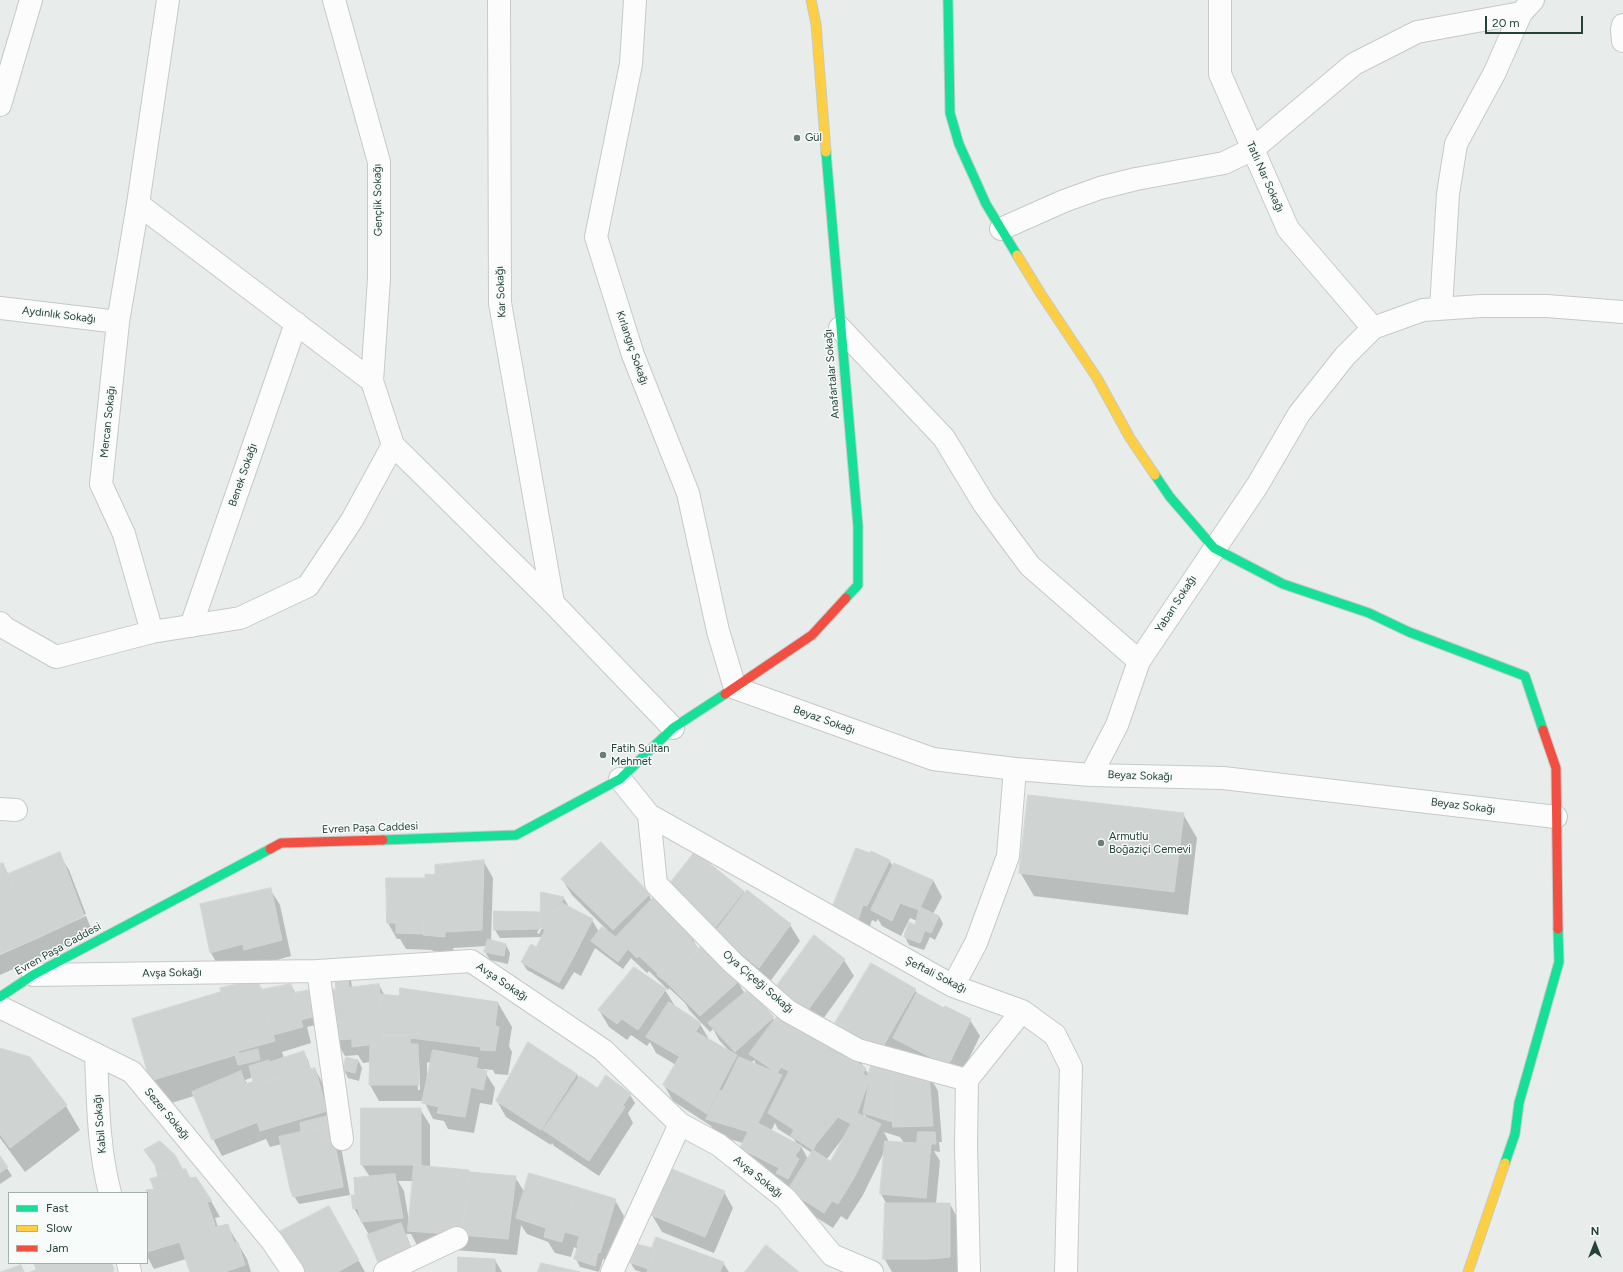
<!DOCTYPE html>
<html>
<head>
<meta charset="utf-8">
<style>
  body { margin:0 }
  #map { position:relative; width:1623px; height:1272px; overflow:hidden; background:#e8edeb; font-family:Figtree,sans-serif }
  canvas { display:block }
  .legend { position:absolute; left:8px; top:1192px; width:140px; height:72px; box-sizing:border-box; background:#f7fbf9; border:1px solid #a3b1ad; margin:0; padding:5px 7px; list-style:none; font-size:12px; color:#24423a }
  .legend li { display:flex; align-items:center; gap:8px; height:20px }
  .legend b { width:20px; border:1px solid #a3b1ad }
  .north { position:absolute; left:1575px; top:1224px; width:40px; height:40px; -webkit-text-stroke:3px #f7fbf9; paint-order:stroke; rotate:0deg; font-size:11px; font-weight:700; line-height:16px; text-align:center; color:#24423a }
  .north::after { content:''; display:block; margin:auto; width:14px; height:18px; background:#24423a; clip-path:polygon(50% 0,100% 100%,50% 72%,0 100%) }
  .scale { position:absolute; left:1485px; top:16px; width:98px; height:18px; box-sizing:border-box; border:2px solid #24423a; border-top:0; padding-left:5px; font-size:12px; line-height:14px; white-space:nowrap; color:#24423a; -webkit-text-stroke:3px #f7fbf9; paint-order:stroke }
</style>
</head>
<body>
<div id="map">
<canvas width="1623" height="1272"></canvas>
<ul class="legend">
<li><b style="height:5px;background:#16e098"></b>Fast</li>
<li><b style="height:5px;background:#ffcf43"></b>Slow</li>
<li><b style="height:5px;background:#f24e42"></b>Jam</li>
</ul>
<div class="north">N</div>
<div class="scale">20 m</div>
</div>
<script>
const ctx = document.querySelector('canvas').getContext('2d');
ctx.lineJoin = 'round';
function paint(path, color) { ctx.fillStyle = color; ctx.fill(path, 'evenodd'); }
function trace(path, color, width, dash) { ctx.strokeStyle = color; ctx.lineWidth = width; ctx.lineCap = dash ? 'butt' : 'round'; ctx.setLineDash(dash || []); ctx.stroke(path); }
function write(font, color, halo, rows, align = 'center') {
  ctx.font = font + ' Figtree,sans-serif'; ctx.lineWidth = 3; ctx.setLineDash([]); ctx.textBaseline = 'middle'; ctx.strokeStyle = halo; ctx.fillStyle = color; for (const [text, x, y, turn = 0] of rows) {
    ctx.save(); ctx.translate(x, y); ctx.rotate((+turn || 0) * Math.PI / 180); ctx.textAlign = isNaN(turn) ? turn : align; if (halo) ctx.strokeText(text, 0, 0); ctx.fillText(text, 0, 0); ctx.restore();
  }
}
paint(new Path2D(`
  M 1183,814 L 1197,838 L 1188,915 L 1034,896 L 1020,872 Z
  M 871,853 L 890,861 L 893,867 L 933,880 L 942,897 L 933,914 L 939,916 L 943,924 L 935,940 L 930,937 L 924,950 L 909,945 L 905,937 L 915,927 L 917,921 L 910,918 L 901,936 L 882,926 L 878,919 L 876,922 L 872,920 L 867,935 L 843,924 Z
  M 59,854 L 69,870 L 86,914 L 0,953 L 0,865 L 2,864 L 9,875 Z
  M 484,862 L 493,878 L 491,941 L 506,945 L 510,953 L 508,964 L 490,960 L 485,952 L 487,946 L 453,948 L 454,952 L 433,951 L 432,950 L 406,949 L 400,939 L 397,939 L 388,923 L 387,879 L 427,879 Z
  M 562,879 L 649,895 L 652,901 L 692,938 L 699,950 L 738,982 L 745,994 L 749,990 L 775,1021 L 860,1061 L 869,1075 L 929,1075 L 938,1091 L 942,1142 L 939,1142 L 940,1152 L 934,1151 L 940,1161 L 936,1204 L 950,1204 L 959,1221 L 959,1272 L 892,1272 L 884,1258 L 886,1203 L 881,1194 L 885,1150 L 863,1195 L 847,1220 L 841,1216 L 833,1228 L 798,1206 L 782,1180 L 750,1164 L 741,1148 L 743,1143 L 716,1135 L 711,1126 L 673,1101 L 664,1085 L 676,1065 L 656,1053 L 650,1042 L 647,1046 L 631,1035 L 627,1040 L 609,1027 L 599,1010 L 665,990 L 675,1006 L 700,1024 L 710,1041 L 730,1052 L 719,1040 L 713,1029 L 710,1032 L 690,1011 L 685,1003 L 669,988 L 668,990 L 649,971 L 647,973 L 631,958 L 623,969 L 595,948 L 581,976 L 574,972 L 563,990 L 527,970 L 522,962 L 536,948 L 543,937 L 500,938 L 495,930 L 495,912 L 541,913 L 563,897 L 568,905 L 567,907 L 592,920 L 599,932 L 607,930 L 572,895 ZM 544,920 L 546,920 L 539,934 L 537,933 ZM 754,1060 L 757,1066 L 751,1063 ZM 864,1114 L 867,1119 L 863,1117 ZM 775,1123 L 778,1129 L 794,1139 L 797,1144 L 771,1131 ZM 884,1132 L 900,1137 L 904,1143 L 889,1142 ZM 843,1138 L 844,1139 L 831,1163 L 826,1160 ZM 801,1146 L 812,1153 L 808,1159 Z
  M 270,889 L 280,905 L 291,956 L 255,966 L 251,960 L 220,969 L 211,953 Z
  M 744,891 L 745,894 L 747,891 L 790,925 L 800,941 L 769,983 L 681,910 Z
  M 86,916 L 93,933 L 0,975 L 0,955 Z
  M 844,960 L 854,976 L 818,1026 L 777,987 Z
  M 347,972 L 351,980 L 352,988 L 379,985 L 385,996 L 498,1003 L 512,1027 L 509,1046 L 512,1052 L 508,1075 L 495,1074 L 493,1070 L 483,1069 L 495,1088 L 492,1105 L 480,1103 L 474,1133 L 448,1129 L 444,1121 L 433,1119 L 424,1101 L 379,1101 L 370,1085 L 370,1062 L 363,1063 L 358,1055 L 345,1056 L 335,1040 L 337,989 ZM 417,1060 L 419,1060 L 420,1090 L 418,1090 ZM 427,1062 L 431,1063 L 428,1078 L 427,1078 Z
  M 257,981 L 263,991 L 291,985 L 296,994 L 320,1024 L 307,1027 L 311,1043 L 282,1052 L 284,1058 L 304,1053 L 308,1060 L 311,1070 L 315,1069 L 324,1086 L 340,1142 L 350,1195 L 299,1204 L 294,1196 L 282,1144 L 270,1147 L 266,1139 L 222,1156 L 213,1139 L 194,1096 L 165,1105 L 151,1081 L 133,1019 ZM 253,1077 L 255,1083 L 248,1085 L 245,1080 Z
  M 915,990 L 918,995 L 944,1009 L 970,1020 L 980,1036 L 958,1081 L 903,1054 L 900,1049 L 891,1065 L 846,1039 L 836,1023 Z
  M 0,1049 L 29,1058 L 66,1106 L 80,1130 L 25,1172 L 0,1138 Z
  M 347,1058 L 358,1060 L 362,1068 L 359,1081 L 348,1078 L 344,1070 Z
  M 577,1074 L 579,1079 L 601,1091 L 599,1088 L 630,1095 L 635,1103 L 628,1113 L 633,1123 L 599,1176 L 554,1146 L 552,1143 L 551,1145 L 506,1117 L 497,1101 Z
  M 420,1109 L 430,1125 L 430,1167 L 515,1177 L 525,1193 L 530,1175 L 615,1200 L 624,1216 L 612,1258 L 606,1257 L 605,1260 L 603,1259 L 599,1272 L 580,1267 L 576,1259 L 578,1249 L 574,1247 L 571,1257 L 555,1253 L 548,1242 L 527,1234 L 521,1225 L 517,1255 L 418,1247 L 411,1234 L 406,1234 L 415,1258 L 369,1235 L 354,1208 L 356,1195 L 370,1177 L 362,1165 ZM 398,1181 L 414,1181 L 409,1221 L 404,1191 Z
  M 146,1151 L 183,1171 L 186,1171 L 191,1179 L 211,1201 L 220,1217 L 215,1218 L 218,1227 L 227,1225 L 247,1259 L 251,1272 L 191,1272 L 186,1259 L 154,1269 L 147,1256 L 147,1200 L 155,1189 L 159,1177 L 156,1167 Z
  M 0,1157 L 12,1176 L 0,1184 Z
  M 724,1192 L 733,1208 L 714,1253 L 662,1232 L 652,1215 Z
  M 338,1223 L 365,1272 L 299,1272 Z
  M 653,1248 L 723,1263 L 729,1272 L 641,1272 L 635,1270 L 630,1262 L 654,1249 Z
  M 495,1260 L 502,1272 L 459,1272 Z`), '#0003');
const building = new Path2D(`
  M 1028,795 L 1184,813 L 1174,892 L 1019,873 Z
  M 601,842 L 650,894 L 613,930 L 561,879 Z
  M 856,848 L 870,853 L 871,851 L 890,860 L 867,906 L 863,905 L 858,920 L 832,908 Z
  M 60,852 L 84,916 L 36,939 L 8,874 Z
  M 695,852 L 744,891 L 711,933 L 671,894 L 670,883 Z
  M 484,860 L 482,930 L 445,932 L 445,937 L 423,935 L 423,921 L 427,921 L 425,874 L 435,875 L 435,865 Z
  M 3,863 L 36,939 L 0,954 L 0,864 Z
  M 894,863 L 933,880 L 919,910 L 900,903 L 892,921 L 871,910 Z
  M 386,878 L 425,878 L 427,921 L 423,921 L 423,934 L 396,933 L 396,923 L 387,923 Z
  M 271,888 L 282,940 L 244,950 L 243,944 L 210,953 L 200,904 Z
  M 747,890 L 791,924 L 759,968 L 715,932 Z
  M 541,892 L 564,897 L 557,912 L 550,910 L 542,928 L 540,928 Z
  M 653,898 L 693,938 L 658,974 L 639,956 L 637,958 L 616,937 Z
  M 560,902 L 593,919 L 572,960 L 539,942 L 545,930 L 542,928 L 550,910 L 557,912 Z
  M 920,907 L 939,916 L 931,933 L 915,926 Z
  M 494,911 L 540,912 L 540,929 L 494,930 Z
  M 909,922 L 925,930 L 920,943 L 904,937 Z
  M 602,927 L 616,937 L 628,949 L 618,962 L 591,941 Z
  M 814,935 L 845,959 L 808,1010 L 776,987 Z
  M 488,939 L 506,944 L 504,956 L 484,952 Z
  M 691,940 L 699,949 L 665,981 L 657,975 Z
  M 539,942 L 572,960 L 559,983 L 521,962 L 531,944 L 536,947 Z
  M 703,945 L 717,959 L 679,995 L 665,981 Z
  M 717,959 L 739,981 L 700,1016 L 679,995 Z
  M 871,963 L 916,989 L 881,1050 L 835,1023 Z
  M 634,967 L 666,989 L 638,1030 L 622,1019 L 617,1024 L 598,1010 Z
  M 347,971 L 349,988 L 336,989 L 334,972 Z
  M 258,980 L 275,1041 L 239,1051 L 220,988 Z
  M 291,984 L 303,1027 L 273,1035 L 260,990 Z
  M 379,984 L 384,1043 L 352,1047 L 352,1039 L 334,1040 L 330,990 Z
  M 400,988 L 498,1002 L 495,1026 L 499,1027 L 495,1051 L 480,1050 L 481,1047 L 411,1038 L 411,1035 L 383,1035 L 380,994 L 399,996 Z
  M 749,989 L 774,1017 L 735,1052 L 708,1023 Z
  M 310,990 L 316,1016 L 301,1020 L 294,993 Z
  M 221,992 L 239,1054 L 150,1081 L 132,1019 Z
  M 917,993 L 944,1008 L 945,1006 L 971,1019 L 948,1066 L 893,1038 Z
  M 669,1002 L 701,1023 L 680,1057 L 646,1037 Z
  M 778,1015 L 804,1033 L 777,1073 L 749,1054 Z
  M 696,1032 L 737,1055 L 720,1087 L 677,1061 Z
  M 804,1033 L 860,1060 L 836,1097 L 781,1067 Z
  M 383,1035 L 411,1035 L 410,1044 L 384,1043 Z
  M 528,1042 L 577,1074 L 541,1130 L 496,1101 Z
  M 384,1043 L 418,1044 L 419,1085 L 369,1085 L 370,1045 Z
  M 0,1048 L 30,1057 L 67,1105 L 10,1148 L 0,1134 Z
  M 258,1049 L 260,1060 L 238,1065 L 235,1055 Z
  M 433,1050 L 478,1058 L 476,1068 L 487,1071 L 483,1090 L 471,1087 L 465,1117 L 437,1113 L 439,1107 L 422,1103 Z
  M 304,1051 L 310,1070 L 257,1084 L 255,1081 L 253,1082 L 249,1066 L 269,1060 L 269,1062 Z
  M 346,1057 L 358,1060 L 355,1073 L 343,1070 Z
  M 739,1057 L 782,1075 L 758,1123 L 754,1121 L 749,1132 L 706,1119 L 720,1090 L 722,1091 Z
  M 677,1061 L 720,1087 L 707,1114 L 663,1085 Z
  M 858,1063 L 866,1068 L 863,1074 L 870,1078 L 858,1111 L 836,1097 Z
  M 871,1065 L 892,1067 L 893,1122 L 863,1113 L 870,1078 L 868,1076 Z
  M 892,1067 L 929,1074 L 933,1126 L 893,1127 Z
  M 315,1068 L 327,1111 L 260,1131 L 246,1084 L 255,1081 L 257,1084 Z
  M 241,1071 L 258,1122 L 212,1140 L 192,1092 Z
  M 789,1072 L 836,1097 L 858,1111 L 851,1124 L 838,1117 L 816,1144 L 768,1113 Z
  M 606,1075 L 631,1094 L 623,1105 L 598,1088 Z
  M 580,1076 L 625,1107 L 589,1161 L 543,1130 Z
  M 361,1108 L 421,1108 L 421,1165 L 361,1165 Z
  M 857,1113 L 881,1124 L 854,1178 L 830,1163 Z
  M 328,1116 L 330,1126 L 301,1132 L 300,1123 Z
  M 754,1121 L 802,1146 L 795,1156 L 799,1159 L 788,1179 L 776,1173 L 779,1168 L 740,1148 Z
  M 331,1125 L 342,1179 L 290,1189 L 279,1137 Z
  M 794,1130 L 816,1144 L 813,1150 L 791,1136 Z
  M 918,1132 L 935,1132 L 936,1144 L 917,1143 Z
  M 160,1141 L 175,1155 L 183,1170 L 158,1177 L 155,1165 L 144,1150 Z
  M 885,1141 L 931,1144 L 926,1198 L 880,1194 Z
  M 813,1150 L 830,1161 L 830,1163 L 854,1178 L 838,1204 L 832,1201 L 824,1213 L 788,1190 Z
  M 0,1156 L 8,1167 L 0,1173 Z
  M 414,1165 L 469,1170 L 462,1235 L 408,1231 Z
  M 186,1169 L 189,1178 L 196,1177 L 212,1201 L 207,1202 L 214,1222 L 177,1235 L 180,1242 L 147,1252 L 148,1198 L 146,1190 L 154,1189 L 150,1179 Z
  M 672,1169 L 725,1191 L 705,1237 L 651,1215 Z
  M 469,1172 L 516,1176 L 508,1239 L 462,1235 Z
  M 529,1173 L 577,1187 L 562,1242 L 544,1237 L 546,1228 L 516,1218 Z
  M 395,1174 L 403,1218 L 361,1222 L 358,1208 L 353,1209 L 351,1195 L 355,1195 L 354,1178 Z
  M 342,1179 L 343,1187 L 293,1197 L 290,1189 Z
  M 577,1187 L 616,1199 L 603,1243 L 565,1232 Z
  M 885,1203 L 950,1203 L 950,1257 L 931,1259 L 883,1259 Z
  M 329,1206 L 359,1260 L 338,1272 L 298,1272 L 277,1233 Z
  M 214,1222 L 215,1227 L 228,1224 L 234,1243 L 238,1242 L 245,1265 L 225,1272 L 190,1272 L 177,1235 Z
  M 401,1223 L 411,1250 L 379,1265 L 367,1235 Z
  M 580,1236 L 603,1243 L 600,1253 L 577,1245 Z
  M 656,1237 L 724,1262 L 720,1272 L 647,1272 L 656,1249 L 652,1248 Z
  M 637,1244 L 656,1249 L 648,1269 L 629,1262 Z
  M 766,1245 L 799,1272 L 745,1272 Z
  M 578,1246 L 598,1252 L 595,1266 L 574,1259 Z
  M 458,1257 L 495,1259 L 495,1272 L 458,1272 Z
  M 34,1263 L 63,1263 L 69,1272 L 30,1272 L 36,1270 Z
  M 63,1263 L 92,1263 L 78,1272 L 69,1272 Z
  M 92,1263 L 111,1263 L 114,1268 L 113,1272 L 78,1272 Z
  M 541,1263 L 580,1272 L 538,1272 Z
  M 21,1265 L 24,1272 L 1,1272 Z`);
paint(building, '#cfd4d2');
trace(building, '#d1d6d4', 1);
const street = new Path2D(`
  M 168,0 L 138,204 L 372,381 L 393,445 L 553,603 L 673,728
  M 334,0 L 379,162 L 379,279 L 372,381
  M 499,0 L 500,303 L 553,603
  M 635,0 L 631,64 L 596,237 L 633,355 L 688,493 L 718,631 L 735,688 L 933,759 L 1015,769 L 1091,775 L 1223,778 L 1556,817
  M 1220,0 L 1220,74 L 1288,229 L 1373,328
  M 1623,25 L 1622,30 L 1623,41
  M 0,105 L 31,0
  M 138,204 L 118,322 L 101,484 L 124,534 L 152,632
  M 1001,229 L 1064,201 L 1100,188 L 1136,179 L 1224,163 L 1253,149 L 1354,64 L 1417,32 L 1521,13 L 1533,0
  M 0,308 L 118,322
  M 1441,308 L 1448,194 L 1456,144 L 1495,72 L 1521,13
  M 840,328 L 944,438 L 984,504 L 1030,566 L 1139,661 L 1117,725 L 1091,775
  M 0,623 L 5,628 L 56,657 L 152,632 L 240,618 L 308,586 L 352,520 L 393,445
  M 191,626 L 296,323
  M 1139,661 L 1257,486 L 1299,414 L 1345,356 L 1373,328 L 1423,310 L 1481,306 L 1547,306 L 1623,312
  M 620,779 L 649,815 L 953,986 L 1022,1011 L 1055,1035 L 1071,1067 L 1066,1272
  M 0,809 L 16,810
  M 649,815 L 656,884 L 733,963 L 788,1011 L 858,1050 L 967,1080
  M 318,971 L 342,1139
  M 33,975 L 318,971 L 471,961 L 603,1050 L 680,1124 L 719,1145 L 786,1199 L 832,1255 L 872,1272
  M 953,986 L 976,943 L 1008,856 L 1015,769
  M 0,1007 L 132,1072 L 272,1241 L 293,1272
  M 96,1055 C 98,1101 98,1147 110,1193
  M 128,1263 L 130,1272
  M 385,1272 L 457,1238
  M 612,1272 L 680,1124
  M 969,1272 L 966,1146 L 967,1080 L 1022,1011`);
const fast = new Path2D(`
  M 948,0 L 950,113 L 959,144 L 986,204 L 1017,255
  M 826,152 L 858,526 L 858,585 L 846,598
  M 1155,475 L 1170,497 L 1214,548 L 1283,584 L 1369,613 L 1409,632 L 1525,676 L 1543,730
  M 383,840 L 516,835 L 620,779 L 673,728 L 725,694
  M 0,997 L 33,975 L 270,849
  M 1505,1163 L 1515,1134 L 1519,1103 L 1559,962 L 1558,929`);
const slow = new Path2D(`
  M 811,0 L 816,24 L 826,152
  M 1017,255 L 1041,294 L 1097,378 L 1130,438 L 1155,475
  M 1468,1272 L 1505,1163`);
const jam = new Path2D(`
  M 725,694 L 812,635 L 846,598
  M 1543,730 L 1556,768 L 1558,929
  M 270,849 L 281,843 L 383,840`);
trace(street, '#c5cac8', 24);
trace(fast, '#c3cbc8', 11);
trace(slow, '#c3cbc8', 11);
trace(jam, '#c3cbc8', 11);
trace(street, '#fcfcfc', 22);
trace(fast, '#16e098', 9);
trace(slow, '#ffcf43', 9);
trace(jam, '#f24e42', 9);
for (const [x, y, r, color] of [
  [797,138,4,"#697e78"],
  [603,755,4,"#697e78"],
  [1101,843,4,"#697e78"]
]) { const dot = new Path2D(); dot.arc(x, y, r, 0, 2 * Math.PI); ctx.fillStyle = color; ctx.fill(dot); trace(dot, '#f7fbf9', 1.5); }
write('11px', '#24423a', '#f7fbf9', [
  ["Gül",805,138],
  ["Fatih Sultan",611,749],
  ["Mehmet",611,762],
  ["Armutlu",1109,837],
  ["Boğaziçi Cemevi",1109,850]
], 'left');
write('11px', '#24423a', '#f7fbf9', [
  ["Tatlı Nar Sokağı",1265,177,66],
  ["Gençlik Sokağı",378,200,-91],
  ["Kar Sokağı",501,292,-93],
  ["Aydınlık Sokağı",59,315,7],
  ["Kırlangıç Sokağı",632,348,71],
  ["Anafartalar Sokağı",832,374,-95],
  ["Mercan Sokağı",108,422,-84],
  ["Benek Sokağı",243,475,-71],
  ["Yaban Sokağı",1176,604,-57],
  ["Beyaz Sokağı",824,720,20],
  ["Beyaz Sokağı",1140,776,2],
  ["Beyaz Sokağı",1463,806,7],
  ["Evren Paşa Caddesi",370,828,-2],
  ["Evren Paşa Caddesi",58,949,-29],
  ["Avşa Sokağı",172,973,-1],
  ["Şeftali Sokağı",936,975,27],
  ["Avşa Sokağı",502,982,34],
  ["Oya Çiçeği Sokağı",758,982,41],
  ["Sezer Sokağı",167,1114,50],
  ["Kabil Sokağı",100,1124,-95],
  ["Avşa Sokağı",758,1177,39]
]);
</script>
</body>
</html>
